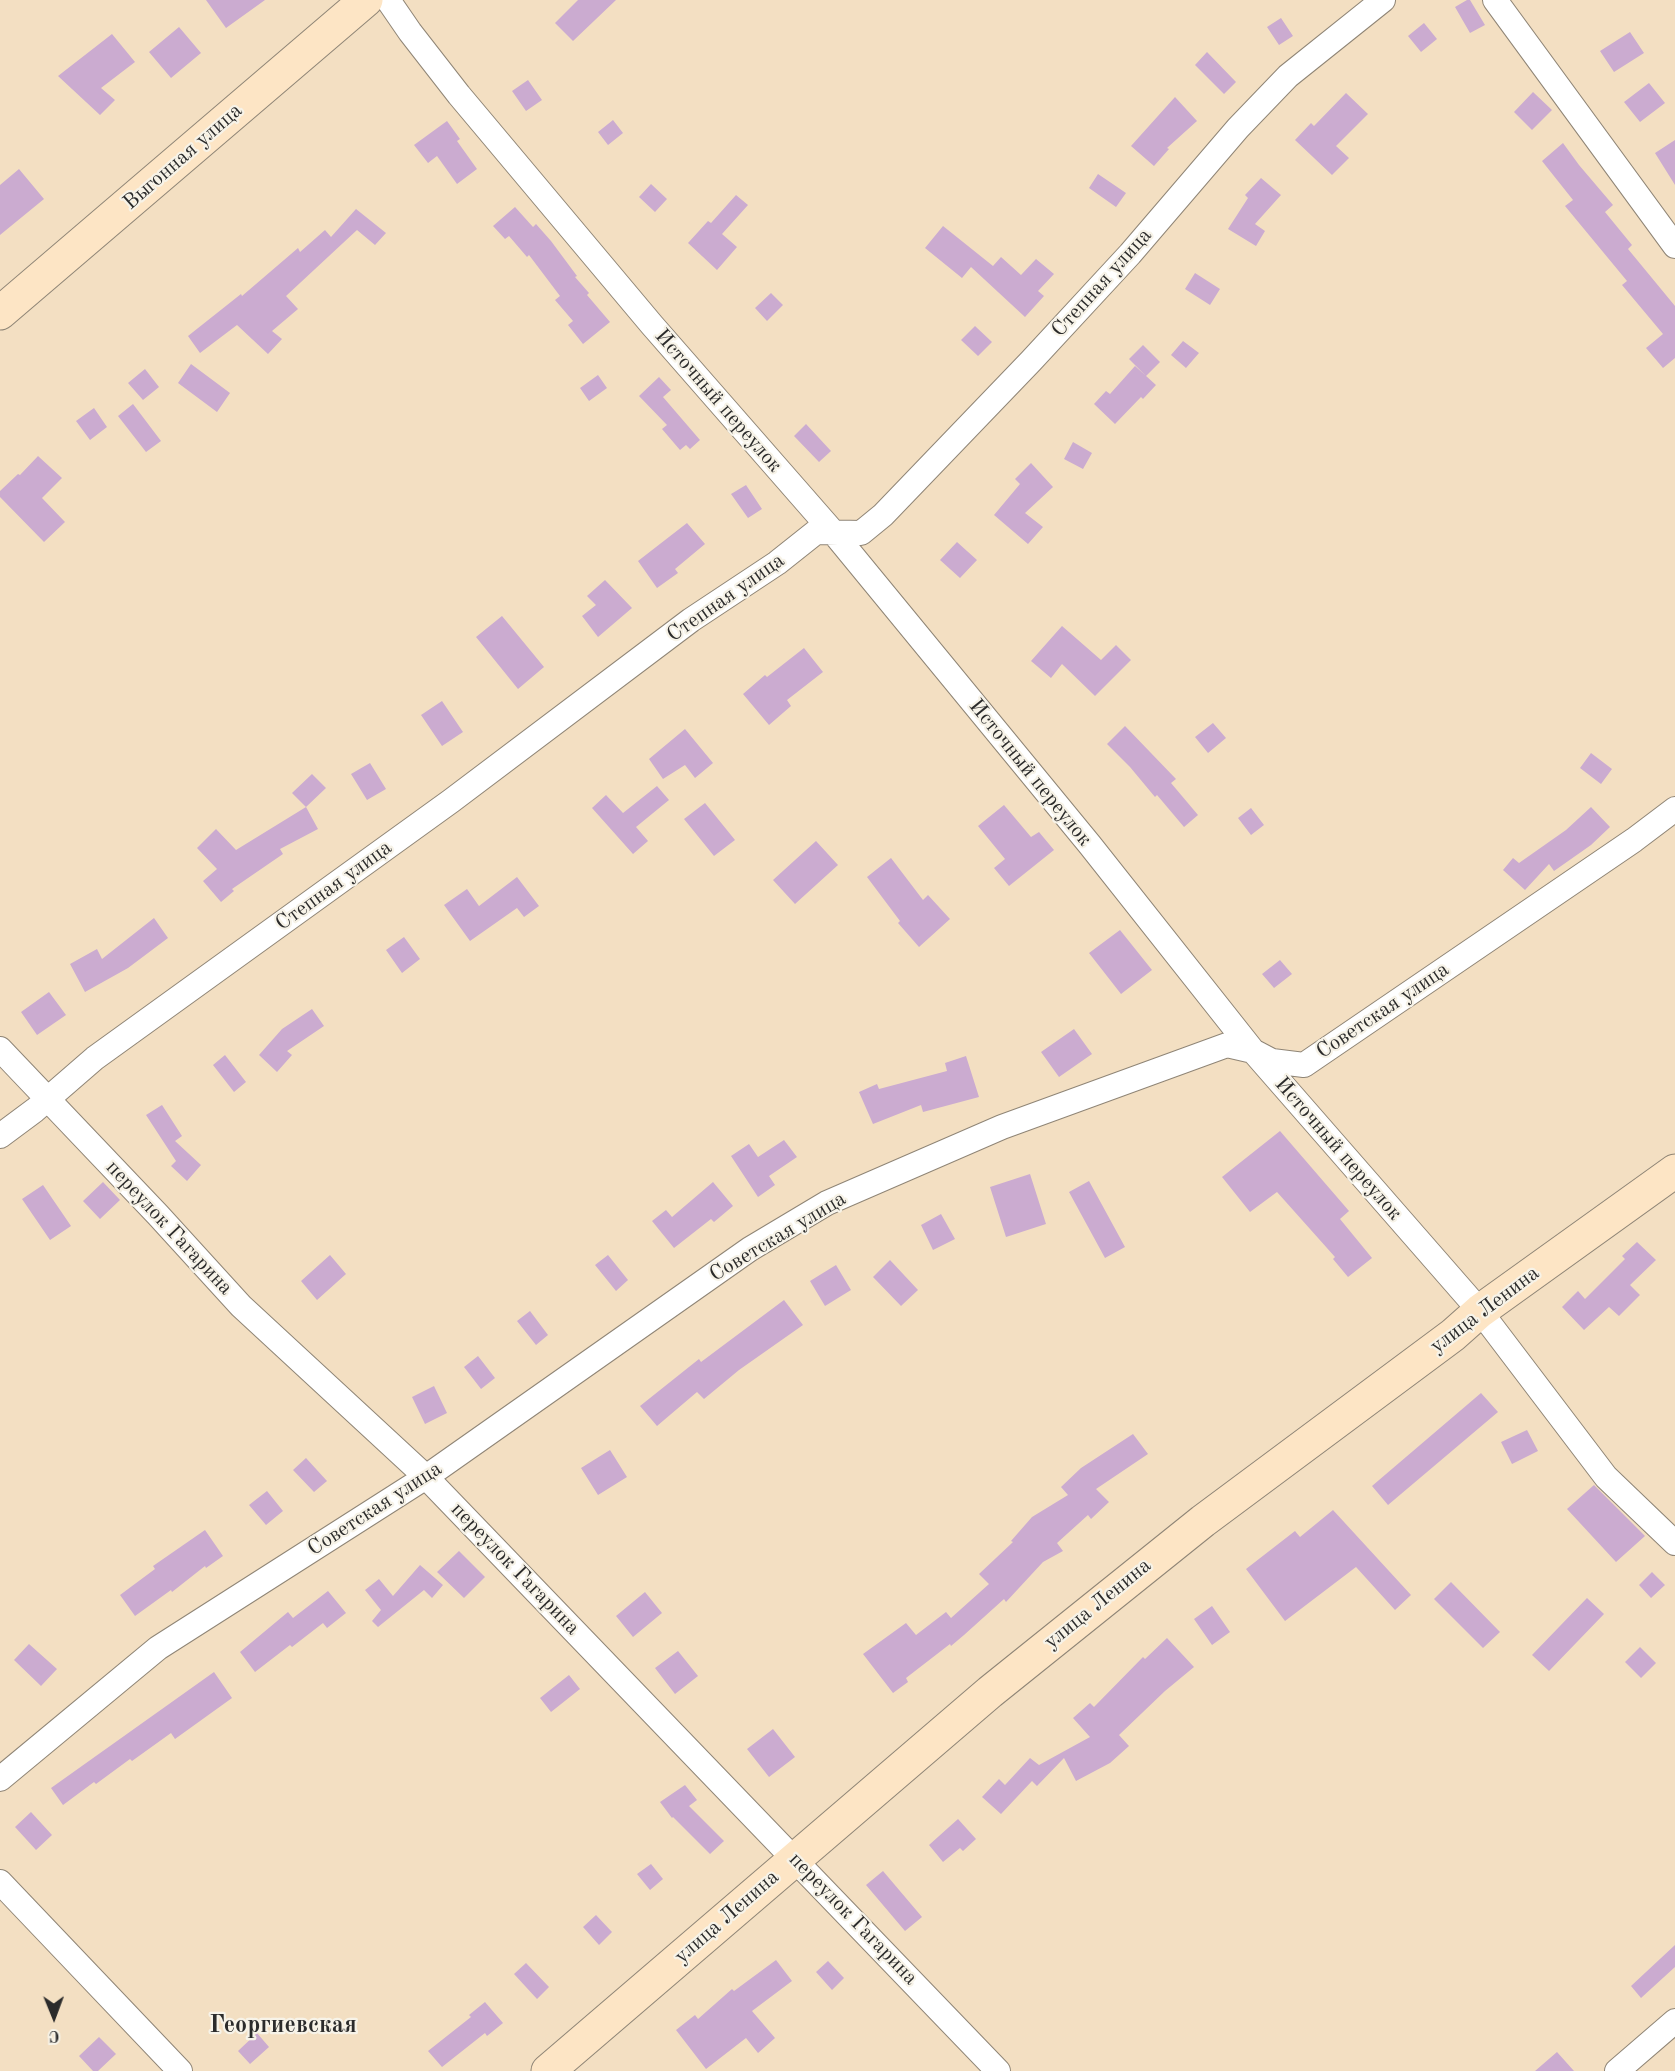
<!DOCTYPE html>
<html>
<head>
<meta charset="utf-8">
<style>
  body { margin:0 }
  #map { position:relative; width:1675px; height:2071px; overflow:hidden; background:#f3dfc2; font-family:"Old Standard TT",serif }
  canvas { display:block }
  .north { position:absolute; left:24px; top:1987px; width:60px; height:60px; -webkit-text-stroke:4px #f7f3e8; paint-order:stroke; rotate:179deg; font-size:16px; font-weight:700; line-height:24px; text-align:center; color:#2b2b2b }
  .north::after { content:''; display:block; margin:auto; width:21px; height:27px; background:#2b2b2b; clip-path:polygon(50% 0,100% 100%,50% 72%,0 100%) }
</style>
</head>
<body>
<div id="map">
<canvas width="1675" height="2071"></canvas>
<div class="north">С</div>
</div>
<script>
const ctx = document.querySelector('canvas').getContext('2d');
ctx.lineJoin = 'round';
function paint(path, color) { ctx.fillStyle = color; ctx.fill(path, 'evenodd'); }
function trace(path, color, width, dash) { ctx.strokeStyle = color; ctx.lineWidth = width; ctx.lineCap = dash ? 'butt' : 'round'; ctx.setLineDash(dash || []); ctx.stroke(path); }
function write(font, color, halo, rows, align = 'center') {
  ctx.font = font + ' "Old Standard TT",serif'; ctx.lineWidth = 4.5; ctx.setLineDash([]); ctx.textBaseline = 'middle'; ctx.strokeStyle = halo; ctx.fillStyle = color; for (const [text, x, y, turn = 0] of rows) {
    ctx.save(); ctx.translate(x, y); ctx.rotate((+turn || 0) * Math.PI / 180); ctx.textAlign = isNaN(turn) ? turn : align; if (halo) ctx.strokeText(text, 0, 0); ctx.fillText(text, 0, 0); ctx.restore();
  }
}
paint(new Path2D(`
  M 206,0 L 265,0 L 226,28 Z
  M 578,0 L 616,0 L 573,41 L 555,23 Z
  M 1467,0 L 1470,0 L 1485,25 L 1470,33 L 1455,7 Z
  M 1281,18 L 1293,36 L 1279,45 L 1267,27 Z
  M 1424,23 L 1437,39 L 1421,52 L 1408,36 Z
  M 179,27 L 201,53 L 171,78 L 149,52 Z
  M 1630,32 L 1644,53 L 1614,72 L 1600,51 Z
  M 112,34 L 135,62 L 101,88 L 115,100 L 100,115 L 58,76 Z
  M 1207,52 L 1236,82 L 1224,94 L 1195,65 Z
  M 528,80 L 542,100 L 526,111 L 512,91 Z
  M 1649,83 L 1665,103 L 1640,122 L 1624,102 Z
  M 1533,92 L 1552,110 L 1532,130 L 1514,112 Z
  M 1346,93 L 1368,114 L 1336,146 L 1349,158 L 1332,175 L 1295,140 L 1311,123 L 1314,126 Z
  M 1175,97 L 1197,121 L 1167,148 L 1169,149 L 1154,166 L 1131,146 Z
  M 613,120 L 623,133 L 608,145 L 598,132 Z
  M 447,121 L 460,139 L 457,141 L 477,169 L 457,184 L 437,156 L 428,163 L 414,145 Z
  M 1675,140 L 1675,185 L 1655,153 Z
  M 1563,143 L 1579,165 L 1613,205 L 1605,212 L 1632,245 L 1628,249 L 1675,306 L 1675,358 L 1663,368 L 1646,348 L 1663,334 L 1622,285 L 1627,281 L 1565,206 L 1573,200 L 1542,161 Z
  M 19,169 L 44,199 L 0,235 L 0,185 Z
  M 1098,174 L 1126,193 L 1116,207 L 1089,188 Z
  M 1261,178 L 1281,195 L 1255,224 L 1265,231 L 1256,246 L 1228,229 L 1248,198 L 1245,195 Z
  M 651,184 L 667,199 L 655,212 L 639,197 Z
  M 736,195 L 748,205 L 722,234 L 737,247 L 717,270 L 688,243 L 708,221 L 711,223 Z
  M 515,207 L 533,227 L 536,224 L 551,241 L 577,276 L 575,277 L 589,293 L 587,295 L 610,322 L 583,344 L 568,325 L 573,321 L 555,300 L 560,296 L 529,255 L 527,257 L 509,236 L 505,239 L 493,226 Z
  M 356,209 L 386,233 L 375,245 L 357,230 L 286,296 L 298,309 L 272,331 L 282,339 L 268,354 L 237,325 L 200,353 L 188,336 L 241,294 L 242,296 L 298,248 L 300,252 L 325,230 L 331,237 Z
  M 943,226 L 993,266 L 1001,257 L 1021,275 L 1036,259 L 1054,274 L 1038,291 L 1044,296 L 1025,317 L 971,267 L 962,278 L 925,248 Z
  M 1195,273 L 1220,289 L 1210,305 L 1185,289 Z
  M 771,293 L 783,305 L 767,321 L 755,308 Z
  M 975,326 L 992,342 L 978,356 L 961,340 Z
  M 1183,341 L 1199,353 L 1186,368 L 1171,355 Z
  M 1143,345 L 1160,362 L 1146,376 L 1129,359 Z
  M 191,364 L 230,393 L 217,412 L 178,383 Z
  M 1135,366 L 1156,385 L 1143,399 L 1141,397 L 1115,424 L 1094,404 L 1106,391 L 1110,394 Z
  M 145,369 L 159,387 L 143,400 L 128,383 Z
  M 598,375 L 607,388 L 589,401 L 580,388 Z
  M 659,377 L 671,390 L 663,397 L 700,440 L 690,449 L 686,445 L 680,450 L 662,429 L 667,425 L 639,396 Z
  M 133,404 L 161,441 L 146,452 L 118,416 Z
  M 94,408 L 107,427 L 90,440 L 76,421 Z
  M 806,424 L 831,451 L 819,462 L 794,436 Z
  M 1073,442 L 1092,453 L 1083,469 L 1064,459 Z
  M 38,456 L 62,478 L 42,498 L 65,522 L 44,542 L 0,497 L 0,491 L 18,474 L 20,475 Z
  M 1031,463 L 1053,487 L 1025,513 L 1043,527 L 1028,544 L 994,515 L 1020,484 L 1015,479 Z
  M 746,485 L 762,509 L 748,518 L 731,494 Z
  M 687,523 L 705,544 L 675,569 L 678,573 L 657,588 L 638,561 Z
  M 957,542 L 977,560 L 960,578 L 940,560 Z
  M 605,580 L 632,608 L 598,637 L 582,616 L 596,605 L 587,596 Z
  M 502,616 L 544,667 L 518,689 L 476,637 Z
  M 1062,626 L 1101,660 L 1116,645 L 1131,660 L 1095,696 L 1062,664 L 1051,678 L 1031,661 Z
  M 804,648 L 823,672 L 787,700 L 791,706 L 769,725 L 743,694 L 765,675 L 767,677 Z
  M 442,701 L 463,732 L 442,746 L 421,715 Z
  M 1213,723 L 1226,738 L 1208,753 L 1195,737 Z
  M 1125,726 L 1176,779 L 1171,783 L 1198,815 L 1184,827 L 1157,795 L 1155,797 L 1130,767 L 1107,744 Z
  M 685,729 L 713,763 L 695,778 L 685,765 L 663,779 L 649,759 Z
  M 1591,753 L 1612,769 L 1601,784 L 1580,768 Z
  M 370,763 L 386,789 L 367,800 L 351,774 Z
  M 312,774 L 326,788 L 306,807 L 292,793 Z
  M 657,786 L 669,800 L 636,827 L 648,841 L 633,854 L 592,808 L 606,795 L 623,813 Z
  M 705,803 L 735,840 L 714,856 L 684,819 Z
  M 1004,805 L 1031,837 L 1039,832 L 1054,850 L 1009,886 L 994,868 L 1005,859 L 978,826 Z
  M 306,807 L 318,829 L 280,849 L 283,854 L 232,889 L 234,891 L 221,902 L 203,881 L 217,869 L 197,848 L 216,829 L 236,850 Z
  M 1591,807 L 1610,827 L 1591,845 L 1554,871 L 1549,864 L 1525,890 L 1503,870 L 1513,858 L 1519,863 L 1566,830 Z
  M 1251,808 L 1264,825 L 1251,835 L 1238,818 Z
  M 816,841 L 838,865 L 795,904 L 773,880 Z
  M 891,858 L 923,900 L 928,895 L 950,919 L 919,947 L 898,923 L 900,921 L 867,877 Z
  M 517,877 L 539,906 L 524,917 L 517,908 L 470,941 L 444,905 L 467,889 L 479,906 Z
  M 154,918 L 168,938 L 128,968 L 85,992 L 70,964 L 97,949 L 102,959 Z
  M 1120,930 L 1152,970 L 1121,994 L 1089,953 Z
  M 404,937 L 420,959 L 402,973 L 386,950 Z
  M 1280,960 L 1292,974 L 1274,988 L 1262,974 Z
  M 49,992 L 66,1015 L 37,1035 L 21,1012 Z
  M 312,1009 L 324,1026 L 287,1051 L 292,1055 L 277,1072 L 259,1055 L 282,1029 Z
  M 1074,1029 L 1092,1054 L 1059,1077 L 1041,1052 Z
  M 225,1055 L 246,1082 L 234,1092 L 213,1065 Z
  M 966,1056 L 979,1097 L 923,1112 L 921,1105 L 873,1124 L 859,1092 L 877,1084 L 879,1089 L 947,1071 L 945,1063 Z
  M 162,1105 L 182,1136 L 175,1141 L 201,1165 L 187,1181 L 171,1166 L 176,1161 L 146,1115 Z
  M 1280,1131 L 1349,1211 L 1340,1219 L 1372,1258 L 1348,1277 L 1333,1259 L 1335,1257 L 1277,1192 L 1250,1212 L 1222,1177 Z
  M 784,1140 L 797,1157 L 769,1176 L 775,1185 L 758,1197 L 731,1156 L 749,1144 L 758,1157 Z
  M 1030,1174 L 1046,1224 L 1006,1237 L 990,1187 Z
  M 1089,1181 L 1125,1247 L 1105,1258 L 1069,1192 Z
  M 103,1182 L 120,1200 L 100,1219 L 83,1201 Z
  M 713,1182 L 733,1206 L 714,1222 L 711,1219 L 674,1248 L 652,1221 L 666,1210 L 672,1217 Z
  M 43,1185 L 71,1226 L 50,1240 L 22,1199 Z
  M 941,1214 L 955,1239 L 933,1250 L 921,1225 Z
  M 1637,1242 L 1656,1260 L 1630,1285 L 1640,1295 L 1619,1316 L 1609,1307 L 1584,1330 L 1562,1307 L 1578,1291 L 1585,1299 L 1625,1259 L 1622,1256 Z
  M 330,1255 L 346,1274 L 317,1300 L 301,1281 Z
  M 608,1255 L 628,1280 L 616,1291 L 595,1265 Z
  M 890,1260 L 918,1290 L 901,1306 L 873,1277 Z
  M 836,1265 L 851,1290 L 825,1306 L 810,1281 Z
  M 784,1300 L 803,1325 L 739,1370 L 704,1399 L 697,1392 L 657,1426 L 640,1406 L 699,1359 L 701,1362 Z
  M 530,1311 L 548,1335 L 536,1345 L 517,1321 Z
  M 478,1356 L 495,1378 L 481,1389 L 464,1367 Z
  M 434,1386 L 447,1413 L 425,1424 L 412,1397 Z
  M 1481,1393 L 1498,1412 L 1388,1505 L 1372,1486 Z
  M 1527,1430 L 1538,1451 L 1512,1464 L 1501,1442 Z
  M 1133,1434 L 1148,1454 L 1096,1489 L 1109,1502 L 1091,1519 L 1088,1515 L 1057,1543 L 1063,1551 L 1043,1562 L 1006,1602 L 1004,1599 L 964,1635 L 951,1646 L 950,1644 L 906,1678 L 908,1682 L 893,1693 L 863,1654 L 906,1623 L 916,1635 L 946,1612 L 951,1618 L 989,1584 L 979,1574 L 1013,1542 L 1011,1541 L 1032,1517 L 1068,1495 L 1061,1487 L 1081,1468 Z
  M 610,1450 L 627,1477 L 598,1495 L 581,1468 Z
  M 306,1458 L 327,1481 L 314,1492 L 293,1470 Z
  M 1594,1485 L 1645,1536 L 1616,1562 L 1567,1509 Z
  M 267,1491 L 283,1511 L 266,1525 L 249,1505 Z
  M 1333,1510 L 1411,1595 L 1395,1610 L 1356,1567 L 1285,1621 L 1246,1569 L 1295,1531 L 1300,1537 Z
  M 205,1530 L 223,1556 L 206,1568 L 205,1566 L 172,1592 L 171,1590 L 135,1616 L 120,1595 L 155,1569 L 153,1566 Z
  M 459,1551 L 485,1577 L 464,1598 L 437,1572 Z
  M 420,1565 L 443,1585 L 432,1598 L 424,1590 L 378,1627 L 372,1621 L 381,1610 L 365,1590 L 379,1579 L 393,1596 Z
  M 1652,1572 L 1665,1585 L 1651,1598 L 1639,1585 Z
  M 1451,1582 L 1500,1632 L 1483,1648 L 1434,1599 Z
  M 328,1591 L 346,1613 L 327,1628 L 323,1623 L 292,1647 L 290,1645 L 255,1672 L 240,1652 L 288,1612 L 293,1618 Z
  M 645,1592 L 662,1613 L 633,1637 L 616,1616 Z
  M 1587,1598 L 1604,1614 L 1549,1671 L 1532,1655 Z
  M 1212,1606 L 1230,1632 L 1212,1645 L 1194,1619 Z
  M 1167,1638 L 1194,1667 L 1165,1691 L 1119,1735 L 1129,1746 L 1110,1763 L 1076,1781 L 1064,1758 L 1037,1786 L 1032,1781 L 1001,1814 L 982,1797 L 999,1779 L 1005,1785 L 1030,1758 L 1039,1765 L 1090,1737 L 1073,1718 L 1090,1703 L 1094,1707 L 1143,1657 L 1145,1659 Z
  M 29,1644 L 57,1669 L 41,1686 L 14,1660 Z
  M 1640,1647 L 1656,1663 L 1641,1678 L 1625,1662 Z
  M 678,1651 L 698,1676 L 675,1694 L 655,1668 Z
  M 214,1672 L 232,1698 L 175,1739 L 171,1733 L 132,1761 L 130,1759 L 96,1784 L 94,1782 L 63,1805 L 51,1788 Z
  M 569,1675 L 580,1689 L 551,1712 L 540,1698 Z
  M 773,1729 L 795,1757 L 769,1777 L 747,1749 Z
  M 685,1785 L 697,1800 L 689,1806 L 724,1841 L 710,1854 L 673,1817 L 672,1818 L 660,1802 Z
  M 31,1812 L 52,1835 L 36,1850 L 15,1827 Z
  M 958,1819 L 976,1839 L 963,1851 L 960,1848 L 943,1862 L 929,1845 Z
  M 651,1864 L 663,1879 L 650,1890 L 637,1874 Z
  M 883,1871 L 922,1917 L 905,1931 L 866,1885 Z
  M 596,1915 L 612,1932 L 599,1945 L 583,1927 Z
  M 1675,1945 L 1675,1967 L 1641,1998 L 1631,1986 Z
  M 776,1960 L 792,1981 L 752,2011 L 775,2038 L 758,2053 L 746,2038 L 706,2069 L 676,2030 L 695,2015 L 698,2019 L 732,1989 L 734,1991 Z
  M 828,1961 L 844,1978 L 832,1990 L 816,1972 Z
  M 526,1963 L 549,1987 L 537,1999 L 514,1974 Z
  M 485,2002 L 503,2023 L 487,2036 L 485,2033 L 442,2067 L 428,2051 L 471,2017 L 469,2015 Z
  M 257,2033 L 269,2047 L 250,2064 L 238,2051 Z
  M 99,2037 L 116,2054 L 98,2071 L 93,2071 L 79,2056 Z
  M 1557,2052 L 1574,2071 L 1535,2071 Z`), '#cbabd0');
const street = new Path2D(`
  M 388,0 L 410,32 L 459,95 L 652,325 L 833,532 L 1090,845 L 1253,1051 L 1480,1311 L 1606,1477 L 1675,1543
  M 1495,0 L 1675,246
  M 0,1049 L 158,1215 L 241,1306 L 426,1477 L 998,2071
  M 0,1136 L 35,1110 L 95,1058 L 451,801 L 691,620 L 777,563 L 816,532 L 861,533 L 883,515 L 1031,361 L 1130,254 L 1238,128 L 1288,76 L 1383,0
  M 0,1779 L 158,1648 L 426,1477 L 750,1249 L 827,1203 L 1002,1127 L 1227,1045 L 1253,1051 L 1272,1061 L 1304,1065 L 1634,840 L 1675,809
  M 0,1882 L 180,2071
  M 1617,2071 L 1675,2021`);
const secondary = new Path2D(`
  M 0,313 L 366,0
  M 548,2071 L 990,1692 L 1203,1521 L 1453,1335 L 1480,1311 L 1675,1171`);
trace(street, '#8f8576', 26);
trace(secondary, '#8f8576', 35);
trace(street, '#fff', 24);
trace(secondary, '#fde5c5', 33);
write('21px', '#2b2b2b', '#f7f3e8', [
  ["Выгонная улица",183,157,-41],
  ["Степная улица",1102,283,-48],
  ["Источный переулок",718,401,49],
  ["Степная улица",726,598,-35],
  ["Источный переулок",1030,773,51],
  ["Степная улица",334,886,-36],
  ["Советская улица",1383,1011,-34],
  ["Источный переулок",1338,1149,49],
  ["переулок Гагарина",169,1228,47],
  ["Советская улица",778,1237,-31],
  ["улица Ленина",1485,1310,-37],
  ["Советская улица",375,1509,-33],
  ["переулок Гагарина",515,1569,46],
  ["улица Ленина",1098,1604,-39],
  ["улица Ленина",727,1917,-41],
  ["переулок Гагарина",853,1919,46]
]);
write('bold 24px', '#2b2b2b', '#f7f3e8', [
  ["Георгиевская",283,2026]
]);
</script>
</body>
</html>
